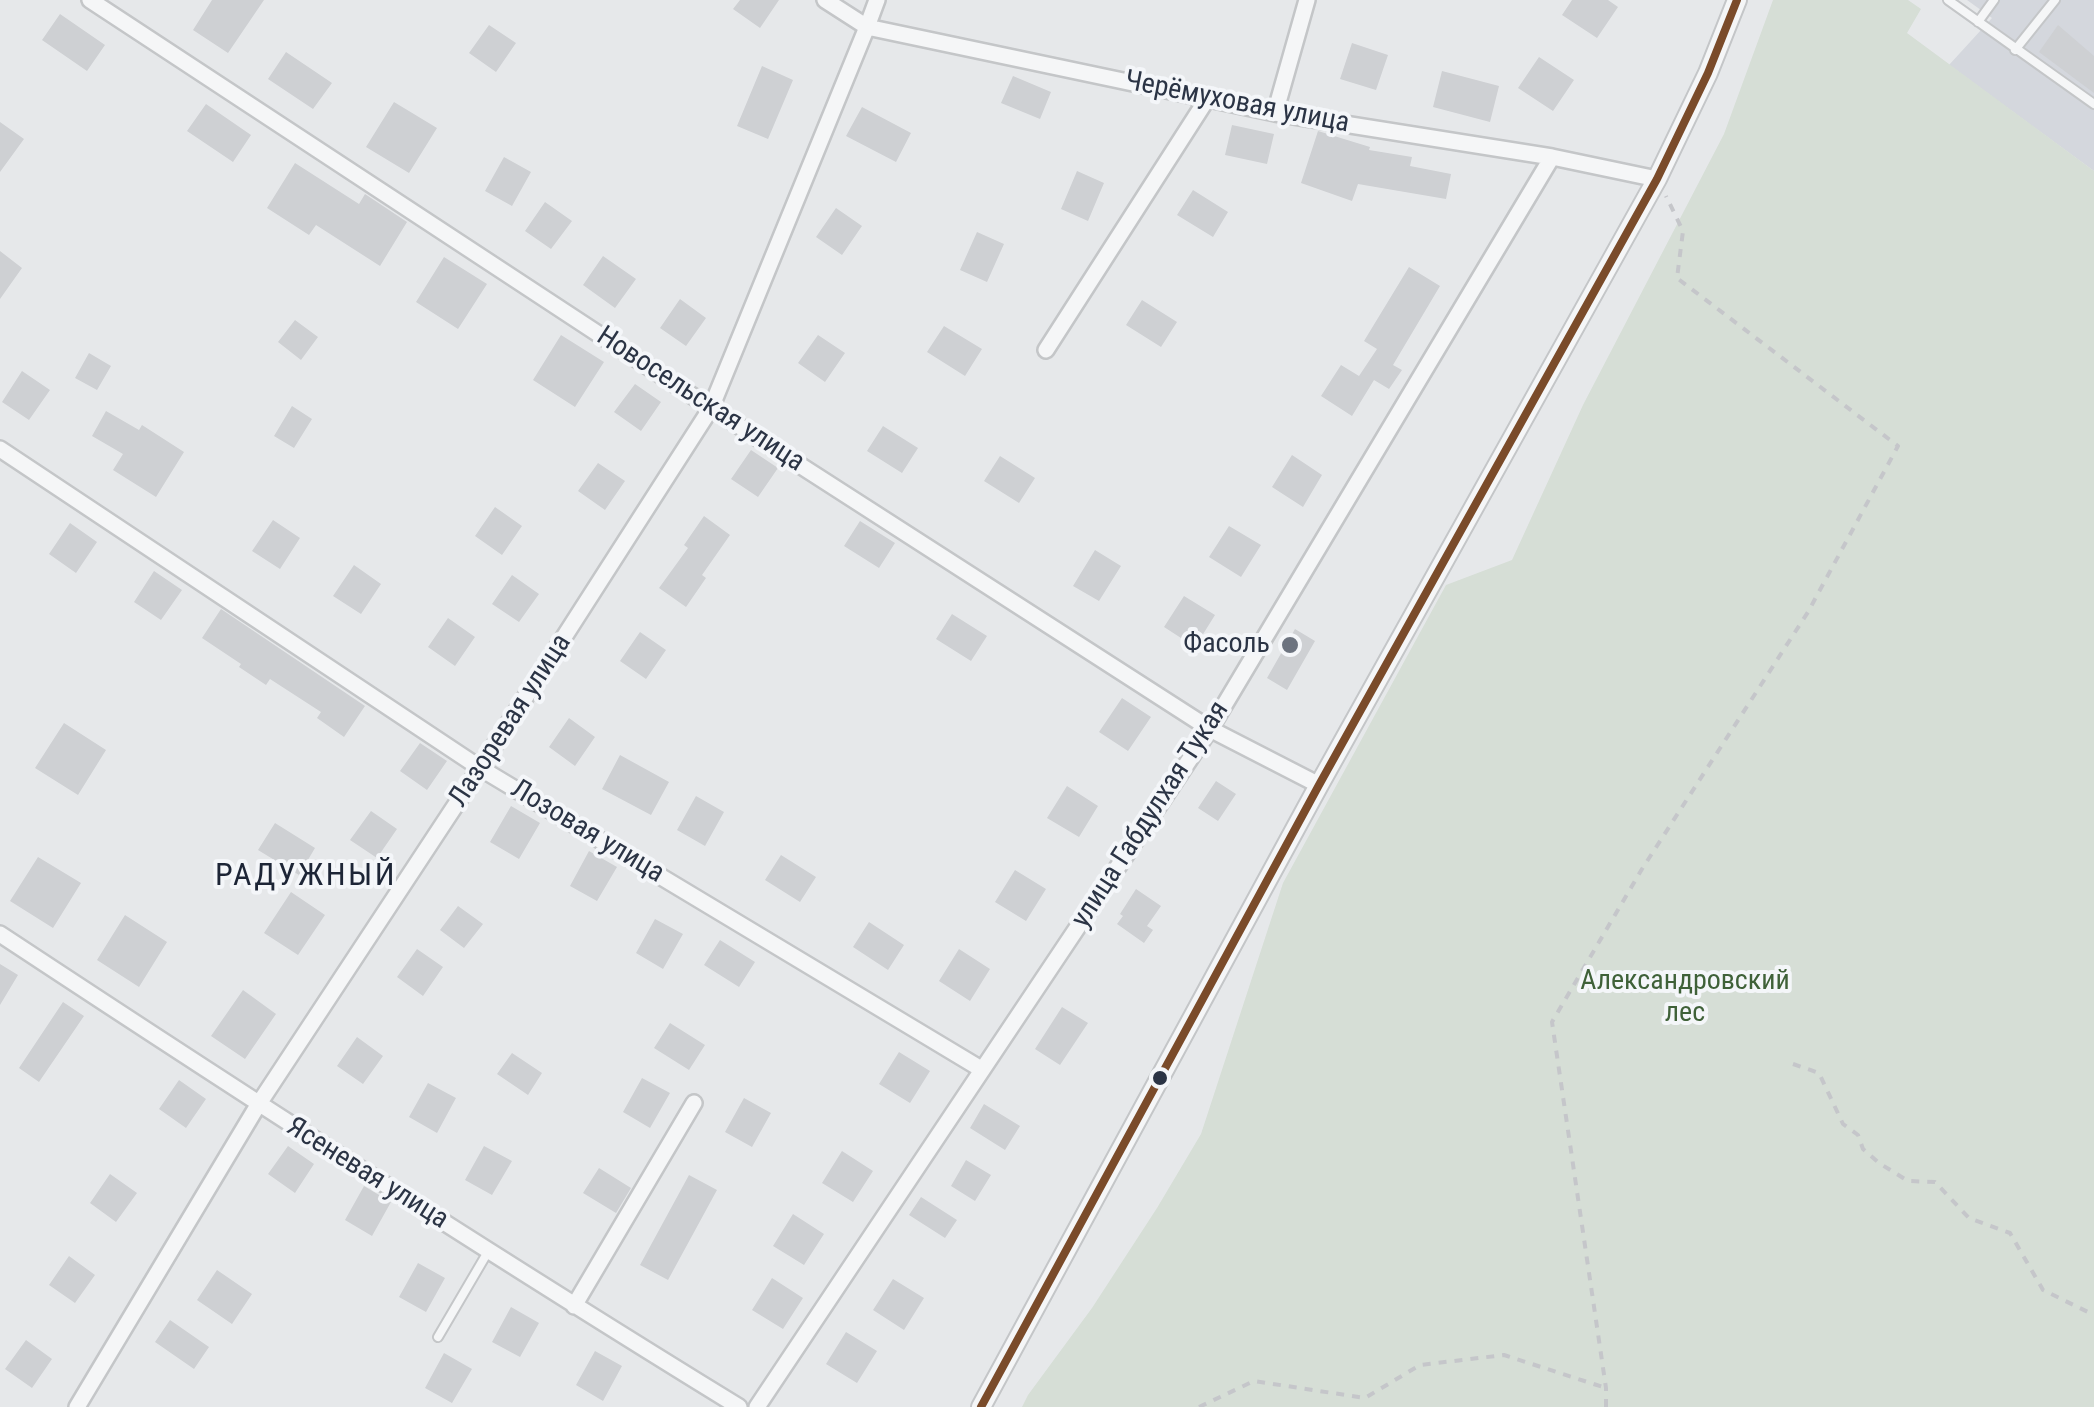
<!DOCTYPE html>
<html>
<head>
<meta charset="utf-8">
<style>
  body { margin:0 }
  canvas { display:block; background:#e6e8ea }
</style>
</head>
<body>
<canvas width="2094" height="1407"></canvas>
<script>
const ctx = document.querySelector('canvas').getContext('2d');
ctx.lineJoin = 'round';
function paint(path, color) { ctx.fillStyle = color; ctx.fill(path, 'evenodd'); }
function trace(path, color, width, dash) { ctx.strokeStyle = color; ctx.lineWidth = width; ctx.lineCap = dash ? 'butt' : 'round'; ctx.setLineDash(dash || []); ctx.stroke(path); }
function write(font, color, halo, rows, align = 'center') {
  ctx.font = font + ' "Roboto Condensed",sans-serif'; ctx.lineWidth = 8; ctx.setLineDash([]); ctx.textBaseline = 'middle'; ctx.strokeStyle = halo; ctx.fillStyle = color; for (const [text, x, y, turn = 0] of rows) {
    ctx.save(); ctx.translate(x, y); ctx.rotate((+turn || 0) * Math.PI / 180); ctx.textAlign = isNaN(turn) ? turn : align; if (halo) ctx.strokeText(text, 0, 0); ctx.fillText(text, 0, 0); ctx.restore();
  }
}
paint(new Path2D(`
  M 1967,0 L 2094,0 L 2094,171 L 1949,65 L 1992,18 Z`), '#d4d7dd');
paint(new Path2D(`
  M 1773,0 L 1908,0 L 1921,9 L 1907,33 L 2094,171 L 2094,1407 L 1022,1407 L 1028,1395 L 1092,1308 L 1157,1208 L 1201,1134 L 1283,883 L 1446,585 L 1512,560 L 1583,405 L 1724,134 Z`), '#d6ded6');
paint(new Path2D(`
  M 212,0 L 264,0 L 228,53 L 193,30 Z
  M 740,0 L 779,0 L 760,28 L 733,9 Z
  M 1572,0 L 1608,0 L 1618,7 L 1597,38 L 1562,15 Z
  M 60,14 L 105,45 L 87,71 L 42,40 Z
  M 489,25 L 516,43 L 496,72 L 469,53 Z
  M 2058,25 L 2094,56 L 2094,93 L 2039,52 Z
  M 1352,43 L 1388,55 L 1376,90 L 1340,79 Z
  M 286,52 L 332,83 L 313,109 L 268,79 Z
  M 1539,57 L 1574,80 L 1553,111 L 1518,88 Z
  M 762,66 L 793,80 L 768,139 L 737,126 Z
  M 1442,71 L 1499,86 L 1490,122 L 1433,107 Z
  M 1013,76 L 1051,92 L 1040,119 L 1001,103 Z
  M 394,102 L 437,128 L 409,173 L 366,147 Z
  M 206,104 L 251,135 L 233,162 L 187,131 Z
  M 862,107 L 911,133 L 896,162 L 846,136 Z
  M 0,122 L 24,139 L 0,172 Z
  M 1232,125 L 1274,134 L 1267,164 L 1225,155 Z
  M 1318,131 L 1370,147 L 1369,150 L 1412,157 L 1410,166 L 1451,174 L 1446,199 L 1358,184 L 1352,201 L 1301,183 Z
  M 504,157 L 531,172 L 512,206 L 485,191 Z
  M 295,163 L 359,204 L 365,194 L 407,222 L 380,266 L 316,225 L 309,235 L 267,208 Z
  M 1077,171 L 1104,183 L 1088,221 L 1061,209 Z
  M 1193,190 L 1228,212 L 1213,237 L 1177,215 Z
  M 545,202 L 572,221 L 551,249 L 525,231 Z
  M 836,208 L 862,226 L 842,255 L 816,237 Z
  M 977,232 L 1004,244 L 987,282 L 960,270 Z
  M 0,251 L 22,268 L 0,299 Z
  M 603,256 L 636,279 L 615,308 L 583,285 Z
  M 444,257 L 487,284 L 458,329 L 416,302 Z
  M 1409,267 L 1440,286 L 1393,365 L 1402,370 L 1389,389 L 1374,380 L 1352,416 L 1321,396 L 1341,365 L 1359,376 L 1377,349 L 1364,341 Z
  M 680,299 L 706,318 L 686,346 L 660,328 Z
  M 1142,300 L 1177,322 L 1161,347 L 1126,325 Z
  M 295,320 L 318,337 L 301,360 L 278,342 Z
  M 944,326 L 982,349 L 965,376 L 927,352 Z
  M 561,335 L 604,362 L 575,407 L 533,380 Z
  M 818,335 L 845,353 L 825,382 L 798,363 Z
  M 89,353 L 111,366 L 97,390 L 75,378 Z
  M 22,371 L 50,390 L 29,420 L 2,402 Z
  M 635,384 L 661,402 L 641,431 L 614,412 Z
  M 292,406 L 312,419 L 294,448 L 274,436 Z
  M 106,411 L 139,430 L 142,425 L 184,452 L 156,497 L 113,470 L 123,454 L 92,436 Z
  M 883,426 L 918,448 L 902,473 L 867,451 Z
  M 751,450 L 778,468 L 758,497 L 731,479 Z
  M 1292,455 L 1322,475 L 1303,507 L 1272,487 Z
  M 1000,456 L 1035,478 L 1019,503 L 984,481 Z
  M 598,463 L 625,481 L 605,510 L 578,491 Z
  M 495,507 L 522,526 L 502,555 L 475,536 Z
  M 704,516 L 730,535 L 702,575 L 706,578 L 686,607 L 659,588 L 688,548 L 684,545 Z
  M 273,520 L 300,538 L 280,569 L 252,551 Z
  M 860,521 L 895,543 L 879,568 L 844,546 Z
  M 70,523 L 97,542 L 76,573 L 49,554 Z
  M 1229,526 L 1261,545 L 1241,577 L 1209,557 Z
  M 1095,550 L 1121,566 L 1099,601 L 1073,586 Z
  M 354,565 L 381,584 L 361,614 L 333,596 Z
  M 154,571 L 182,590 L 161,620 L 134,602 Z
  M 512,575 L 539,594 L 519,622 L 492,604 Z
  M 1184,596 L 1215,615 L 1195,647 L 1164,627 Z
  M 221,609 L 365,706 L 344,737 L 317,718 L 321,712 L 270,679 L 266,685 L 239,667 L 241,664 L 202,638 Z
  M 952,614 L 987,636 L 971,661 L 936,639 Z
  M 448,618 L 475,637 L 455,666 L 428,647 Z
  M 1295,629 L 1315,641 L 1287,690 L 1267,678 Z
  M 640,632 L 666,650 L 646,679 L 620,661 Z
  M 1122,698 L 1151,717 L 1128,751 L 1099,732 Z
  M 569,718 L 595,737 L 575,766 L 549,747 Z
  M 64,723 L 106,750 L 78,795 L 35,768 Z
  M 420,743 L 447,761 L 427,790 L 400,771 Z
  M 620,755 L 669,782 L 651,815 L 602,789 Z
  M 1216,781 L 1236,794 L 1218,821 L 1198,808 Z
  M 1067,786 L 1098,806 L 1079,837 L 1047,818 Z
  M 696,796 L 724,812 L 705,846 L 677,830 Z
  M 511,806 L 540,823 L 519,859 L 490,842 Z
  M 371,811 L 397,829 L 377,858 L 350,840 Z
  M 275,823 L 315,848 L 299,875 L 258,850 Z
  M 589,851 L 617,867 L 597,901 L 570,886 Z
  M 781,855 L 816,877 L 800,902 L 765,880 Z
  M 38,857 L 81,883 L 53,928 L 10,901 Z
  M 1015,870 L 1046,889 L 1026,921 L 995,902 Z
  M 1136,889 L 1161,906 L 1147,926 L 1153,930 L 1144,943 L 1117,924 L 1123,916 L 1120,914 Z
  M 291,892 L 325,915 L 298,955 L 264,933 Z
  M 458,906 L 483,924 L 464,948 L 440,930 Z
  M 125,915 L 167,942 L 139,987 L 97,960 Z
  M 655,919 L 683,934 L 663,969 L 636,953 Z
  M 869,922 L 904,945 L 888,970 L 853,947 Z
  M 720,940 L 755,962 L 739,987 L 704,965 Z
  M 417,949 L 443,967 L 423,996 L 397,977 Z
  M 959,949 L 990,969 L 970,1001 L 939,981 Z
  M 0,964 L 18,975 L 0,1005 Z
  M 243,990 L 276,1014 L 245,1059 L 211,1036 Z
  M 63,1002 L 84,1016 L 39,1082 L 19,1068 Z
  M 1062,1007 L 1088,1023 L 1060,1065 L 1035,1049 Z
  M 670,1023 L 705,1045 L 689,1070 L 654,1048 Z
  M 357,1037 L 383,1056 L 363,1084 L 337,1066 Z
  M 899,1052 L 930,1071 L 910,1103 L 879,1084 Z
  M 512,1053 L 542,1073 L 528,1095 L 497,1074 Z
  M 642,1078 L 670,1093 L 650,1128 L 623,1112 Z
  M 179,1080 L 206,1099 L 186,1128 L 159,1109 Z
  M 428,1083 L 456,1098 L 437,1133 L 409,1117 Z
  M 744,1098 L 771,1113 L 752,1147 L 725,1132 Z
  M 984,1104 L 1020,1126 L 1005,1150 L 970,1128 Z
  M 288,1146 L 314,1164 L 295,1193 L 268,1174 Z
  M 484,1146 L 512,1161 L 492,1195 L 465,1180 Z
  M 842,1151 L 873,1171 L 853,1202 L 822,1183 Z
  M 966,1160 L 991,1175 L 975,1201 L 951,1186 Z
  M 599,1168 L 631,1188 L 616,1213 L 583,1193 Z
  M 110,1174 L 137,1193 L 116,1222 L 90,1203 Z
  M 689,1175 L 717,1190 L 668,1280 L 640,1265 Z
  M 364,1186 L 391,1202 L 372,1236 L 345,1220 Z
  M 921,1197 L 957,1220 L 945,1238 L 909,1215 Z
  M 793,1214 L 824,1234 L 804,1265 L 773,1246 Z
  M 69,1256 L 95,1275 L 75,1303 L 49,1285 Z
  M 418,1263 L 445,1278 L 426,1312 L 399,1297 Z
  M 217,1270 L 252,1294 L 232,1324 L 197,1300 Z
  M 772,1278 L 803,1298 L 783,1329 L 752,1310 Z
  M 893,1279 L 924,1298 L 904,1330 L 873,1310 Z
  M 511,1307 L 539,1323 L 520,1357 L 492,1342 Z
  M 170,1320 L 209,1347 L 194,1369 L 155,1342 Z
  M 846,1332 L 877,1351 L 857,1383 L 826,1364 Z
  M 26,1340 L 52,1359 L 32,1388 L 5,1369 Z
  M 595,1351 L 622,1366 L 603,1401 L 576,1385 Z
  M 444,1353 L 472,1369 L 452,1403 L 425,1388 Z`), '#ced0d3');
const service = new Path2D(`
  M 1948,0 L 2094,104
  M 1978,22 L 1994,0
  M 2015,50 L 2055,0
  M 438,1337 L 489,1250`);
const minor = new Path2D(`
  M 90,0 L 711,408 L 1210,729 L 1319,785
  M 825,0 L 867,27 L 1275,113 L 1552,157 L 1657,179
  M 1275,113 L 1307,0
  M 1046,350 L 1207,99
  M 0,449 L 480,768 L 981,1069
  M 0,934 C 244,1095 490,1254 739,1407
  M 574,1306 L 694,1103
  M 77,1407 L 258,1105 L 480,768 L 711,408 L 867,27 L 877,0
  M 757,1407 L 1210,729 L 1552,157`);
const tertiary = new Path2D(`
  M 981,1407 L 1319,785 L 1657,179 L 1708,73 L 1737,0`);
trace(service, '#c4c6c8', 12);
trace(minor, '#c4c6c8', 20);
trace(tertiary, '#c4c6c8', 22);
trace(new Path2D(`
  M 1793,1064 L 1819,1073 L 1843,1124 L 1858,1135 L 1863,1149 L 1879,1163 L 1908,1181 L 1935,1182 L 1969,1218 L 2010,1233 L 2043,1290 L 2094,1315
  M 1199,1407 L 1254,1381 L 1365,1398 L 1420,1365 L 1504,1355 L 1606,1388
  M 1606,1407 L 1606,1388 L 1552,1022 L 1642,869 L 1808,612 L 1898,446 L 1677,278 L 1683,231 L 1666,196`), '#c5c6ca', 4, [8, 8]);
trace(service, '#f5f6f7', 8);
trace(minor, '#f5f6f7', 15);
trace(tertiary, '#f5f6f7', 18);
trace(new Path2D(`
  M 981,1407 L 1319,785 L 1657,179 L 1708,73 L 1737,0`), '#7a4b2a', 8);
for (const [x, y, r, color] of [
  [1290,645,10,"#6c737f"],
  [1160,1078,9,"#2b3445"]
]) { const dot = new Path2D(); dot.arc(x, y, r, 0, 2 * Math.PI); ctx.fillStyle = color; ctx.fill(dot); trace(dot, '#f4f6f9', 4); }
write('28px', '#2b3445', '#f4f6f9', [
  ["Черёмуховая улица",1237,103,11],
  ["Новосельская улица",700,400,33],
  ["Лазоревая улица",511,721,-57],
  ["улица Габдулхая Тукая",1151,815,-57],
  ["Лозовая улица",587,832,31],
  ["Ясеневая улица",367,1174,32]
]);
write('28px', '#2b3445', '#f4f6f9', [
  ["Фасоль",1270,645]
], 'right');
write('28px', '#3f6138', '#f4f6f9', [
  ["Александровский",1685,982],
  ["лес",1685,1014]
]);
ctx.letterSpacing = '2.5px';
write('32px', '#1d2536', '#f4f6f9', [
  ["РАДУЖНЫЙ",306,877]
]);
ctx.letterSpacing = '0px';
</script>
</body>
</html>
